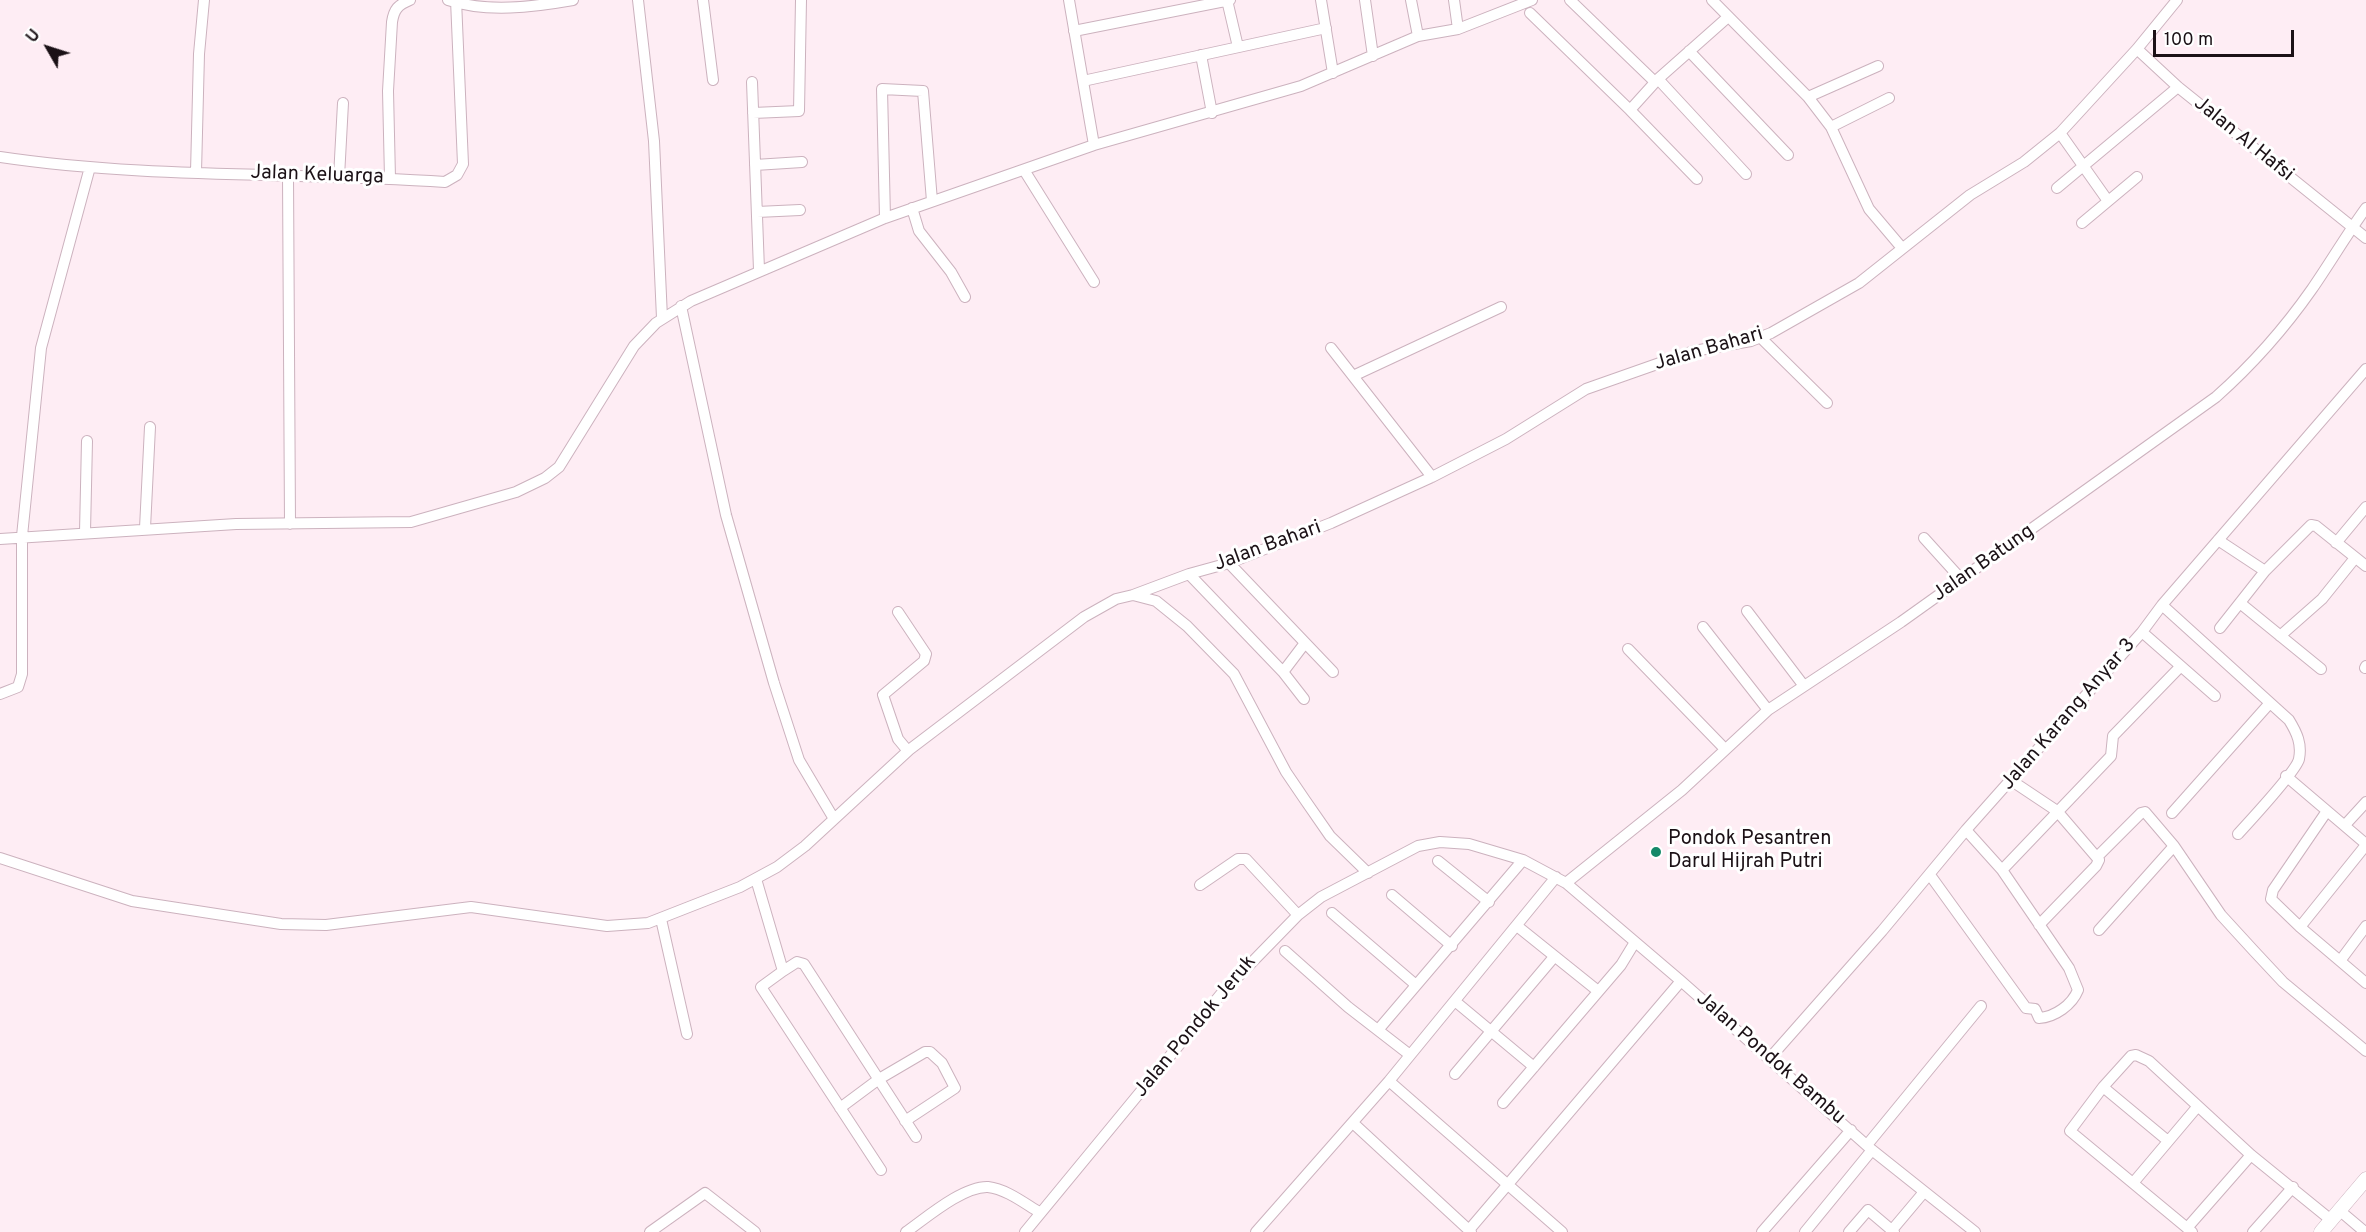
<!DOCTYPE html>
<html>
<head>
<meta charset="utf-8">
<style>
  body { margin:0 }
  #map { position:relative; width:2366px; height:1232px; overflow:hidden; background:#feedf4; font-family:Overpass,sans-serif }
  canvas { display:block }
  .north { position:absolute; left:18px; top:18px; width:60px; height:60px; -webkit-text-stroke:4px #fff; paint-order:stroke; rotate:309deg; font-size:16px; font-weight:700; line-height:24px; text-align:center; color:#1b1116 }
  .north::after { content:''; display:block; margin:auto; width:21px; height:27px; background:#1b1116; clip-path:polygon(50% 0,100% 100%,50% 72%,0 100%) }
  .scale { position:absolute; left:2153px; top:30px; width:141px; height:27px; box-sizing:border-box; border:3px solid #1b1116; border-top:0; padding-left:8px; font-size:18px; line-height:21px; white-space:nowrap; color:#1b1116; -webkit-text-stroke:4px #fff; paint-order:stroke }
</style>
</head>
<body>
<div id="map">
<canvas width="2366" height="1232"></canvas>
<div class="north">U</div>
<div class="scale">100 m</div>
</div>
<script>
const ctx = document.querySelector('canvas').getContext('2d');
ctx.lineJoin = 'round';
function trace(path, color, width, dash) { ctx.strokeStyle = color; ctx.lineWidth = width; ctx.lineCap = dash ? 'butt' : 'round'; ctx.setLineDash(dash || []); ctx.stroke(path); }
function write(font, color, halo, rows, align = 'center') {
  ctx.font = font + ' Overpass,sans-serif'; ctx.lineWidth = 6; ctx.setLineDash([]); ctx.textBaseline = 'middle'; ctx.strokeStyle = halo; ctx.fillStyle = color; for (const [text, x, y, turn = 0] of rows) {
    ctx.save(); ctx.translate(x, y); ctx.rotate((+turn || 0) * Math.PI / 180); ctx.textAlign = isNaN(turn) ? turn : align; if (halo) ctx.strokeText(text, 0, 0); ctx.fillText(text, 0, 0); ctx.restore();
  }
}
const minor = new Path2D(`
  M 448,0 C 487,13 533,7 573,0
  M 638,0 L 654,141 L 662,318
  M 703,0 L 713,80
  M 1069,0 L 1094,145
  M 1227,0 L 1238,47
  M 1321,0 L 1333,73
  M 1365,0 L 1373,56
  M 1411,0 L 1418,36
  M 1454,0 L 1458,29
  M 1570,0 L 1655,82
  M 1712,0 L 1808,97 L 1831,127 L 1869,209 L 1902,248
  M 1530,13 L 1630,110 L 1697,179
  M 1074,31 L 1230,0
  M 2137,49 L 2178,87 L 2366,238
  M 1689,51 L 1788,155
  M 1201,55 L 1212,113
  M 1658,79 L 1746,174
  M 1083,81 L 1326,28
  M 752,82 L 759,270
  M 1808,97 L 1878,66
  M 1630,110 L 1658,79 L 1728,17
  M 753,113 L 799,111 L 801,0
  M 1831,127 L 1889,98
  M 2060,133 L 2108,201
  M 0,157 C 147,179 297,172 445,182 L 457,175 L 463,164 L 456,0
  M 755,165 L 802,162
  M 1024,170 L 1094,282
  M 196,172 L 199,54 L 204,0
  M 288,176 L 290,524
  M 339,177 L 343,103
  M 390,178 L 388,91 L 392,22 C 394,9 398,5 410,0
  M 2057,188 L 2178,87
  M 912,208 L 919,231 L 951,272 L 965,297
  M 757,212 L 800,210
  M 885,218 L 882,89 L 923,91 L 932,201
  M 2082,223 L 2137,177
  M 681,306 L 726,515 L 774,683 L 799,760 L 834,819
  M 1760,337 L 1827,403
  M 1331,348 L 1432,477
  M 1353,376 L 1501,307
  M 145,528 L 150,427
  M 85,532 L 87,441
  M 1924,538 L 1962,580
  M 0,539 L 236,524 L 411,522 L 516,492 L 545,478 L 559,467 L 634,346 L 656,323 L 691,301 L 885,218 L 1094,145 L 1301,86 L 1418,36 L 1458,29 L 1532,0
  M 2218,540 L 2265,571
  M 2336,543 L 2366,507
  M 1229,563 L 1333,672
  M 1189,574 L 1283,672 L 1304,699
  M 1133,595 L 1189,574 L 1229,563 L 1331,523 L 1432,477 L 1506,439 L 1586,389 L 1694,351 L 1751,341 L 1771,333 L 1859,283 L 1970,195 L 2024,162 L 2060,133 L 2137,49 L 2177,0
  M 2240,603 L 2321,669
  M 2162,605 L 2289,720 C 2297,733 2302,744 2299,759 C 2297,770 2249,822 2238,834
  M 1747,611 L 1804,686
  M 898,612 L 926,654 L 924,661 L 883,695 L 898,739 L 908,751
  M 1703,627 L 1768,710
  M 2220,628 L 2265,571 L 2311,525 L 2316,526 L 2366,566
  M 2142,632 L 2215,696
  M 2280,636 L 2322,599 L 2355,558
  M 1628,649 L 1724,748
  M 2365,668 L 2366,666
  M 1283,672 L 1305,643
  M 0,694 L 18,687 L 22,674 L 22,536 L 41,348 L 90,167
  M 2286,776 L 2366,844
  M 2012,781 L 2057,811 L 2099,860 L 2096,866 L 2039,925
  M 2327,811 L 2273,890 L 2271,899 L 2300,927 L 2366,983
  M 2172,813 L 2269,704
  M 2345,825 L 2366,802
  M 2098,856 L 2141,813 L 2145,812 L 2174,846 L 2221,915 L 2254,951 L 2283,982 L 2366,1051
  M 0,858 L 132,901 L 281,924 L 326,925 L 471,907 L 607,926 L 648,923 L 740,887 L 777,867 L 805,846 L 909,750 L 1084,617 L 1116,599 L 1133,595 L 1156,601 L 1187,626 L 1234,674 L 1286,772 L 1305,800 L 1330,836 L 1368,873
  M 1438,861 L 1489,902
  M 2002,870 L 2111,756 L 2113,736 L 2180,667
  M 1930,875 L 2026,1008 L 2035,1009 L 2039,1018 C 2055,1017 2072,1005 2078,990 L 2069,968 L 2002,870 L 1966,830
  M 756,879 L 783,971 L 761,987 L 881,1170
  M 1566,883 L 1682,790 L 1768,710 L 1901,622 L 2216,397 C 2252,365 2284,329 2312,289 C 2330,263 2347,234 2366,208
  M 1200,885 L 1238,859 L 1246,859 L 1298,915
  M 1392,895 L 1452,946
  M 1332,913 L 1416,985
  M 661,919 L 687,1034
  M 1517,926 L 1598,991
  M 2300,927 L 2366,845
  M 2099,930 L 2174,846
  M 1285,951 L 1348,1007 L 1410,1055
  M 2340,961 L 2366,926
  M 783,971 L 797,962 L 804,964 L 916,1137
  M 1456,1002 L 1534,1067
  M 1378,1030 L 1523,860
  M 1769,1059 L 1882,931 L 1966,830 L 2142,632 L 2162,605 L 2366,369
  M 1455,1074 L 1554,957
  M 1389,1081 L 1562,1232
  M 2103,1087 L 2168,1141
  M 1503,1103 L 1621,965 L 1635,942
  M 840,1108 L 879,1079 L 925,1052 L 930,1052 L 942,1063 L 955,1088 L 905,1121
  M 1353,1123 L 1471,1232
  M 1867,1145 L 1981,1006
  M 2133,1183 L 2198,1106
  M 2339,1210 L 2365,1232
  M 2187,1228 L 2251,1155
  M 1469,1230 L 1681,981
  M 1892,1230 L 1924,1192
  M 650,1232 L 705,1193 L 755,1232
  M 906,1232 C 926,1218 963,1186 988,1187 C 1006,1189 1024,1203 1039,1212
  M 1025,1232 L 1221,994 L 1298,915 L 1321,897 L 1418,846 L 1440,842 L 1469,844 L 1523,860 L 1566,883 L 1681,981 L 1872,1150 L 1975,1232
  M 1256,1232 L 1389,1081 L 1556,877
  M 1762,1232 L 1851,1130
  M 1805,1232 L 1872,1150
  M 1849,1232 L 1868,1210 L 1894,1232
  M 2192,1232 L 2070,1131 L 2103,1087 L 2131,1056 L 2136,1055 L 2149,1061 L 2251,1155 L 2331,1220
  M 2253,1232 L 2293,1187`);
const tertiary = new Path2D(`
  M 2321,1232 L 2366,1179`);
trace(minor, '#ccb2be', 12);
trace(tertiary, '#ccb2be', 15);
trace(minor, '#fff', 10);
trace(tertiary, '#fff', 14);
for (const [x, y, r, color] of [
  [1656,852,6,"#158969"]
]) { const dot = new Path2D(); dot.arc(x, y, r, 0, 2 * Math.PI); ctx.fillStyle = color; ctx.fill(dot); trace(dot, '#fff', 2); }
write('20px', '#1b1116', '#fff', [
  ["Jalan Al Hafsi",2243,140,39],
  ["Jalan Keluarga",317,176,2],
  ["Jalan Bahari",1709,350,-16],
  ["Jalan Bahari",1268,547,-20],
  ["Jalan Batung",1984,564,-35],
  ["Jalan Karang Anyar 3",2069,715,-49],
  ["Jalan Pondok Jeruk",1196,1027,-50],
  ["Jalan Pondok Bambu",1770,1059,41]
]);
write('20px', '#1b1116', '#fff', [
  ["Pondok Pesantren",1668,840],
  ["Darul Hijrah Putri",1668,863]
], 'left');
</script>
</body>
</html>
